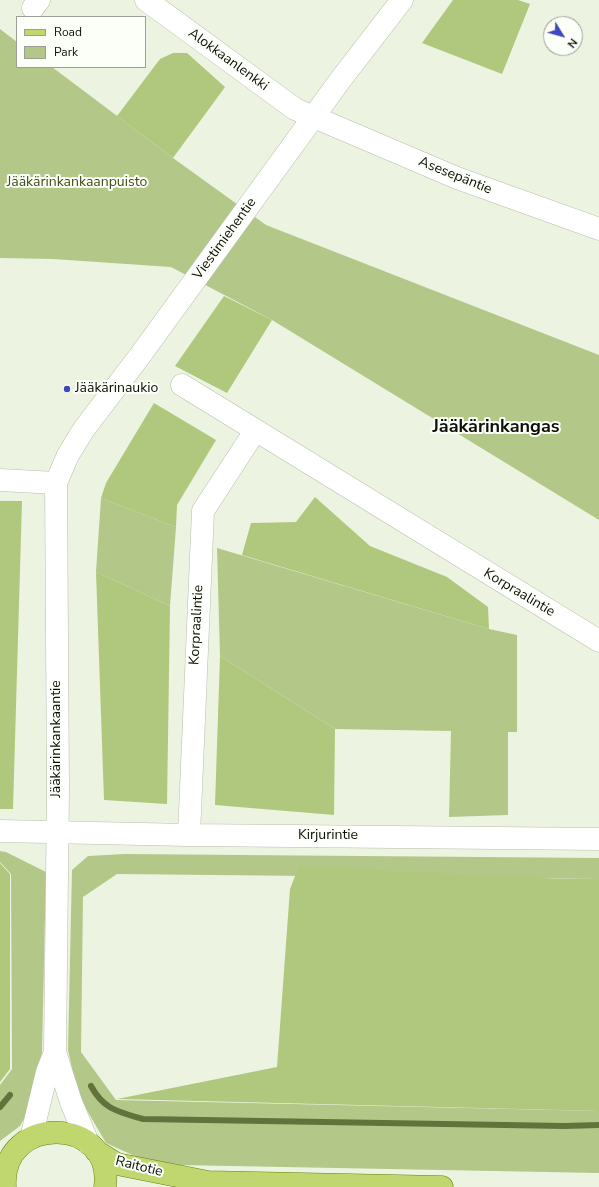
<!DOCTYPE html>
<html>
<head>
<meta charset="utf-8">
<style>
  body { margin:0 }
  #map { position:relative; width:599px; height:1187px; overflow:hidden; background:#ecf3e0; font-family:"Nunito Sans",sans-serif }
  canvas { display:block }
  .legend { position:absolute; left:16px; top:16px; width:130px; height:52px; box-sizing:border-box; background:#fcfff7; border:1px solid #9c9f98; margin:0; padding:5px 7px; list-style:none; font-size:12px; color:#0d0f09 }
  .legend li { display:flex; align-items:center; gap:8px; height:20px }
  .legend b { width:20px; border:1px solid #9c9f98 }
  .north { position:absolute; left:543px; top:16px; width:40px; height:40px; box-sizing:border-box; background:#fcfff7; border:1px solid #9c9f98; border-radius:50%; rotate:127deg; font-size:11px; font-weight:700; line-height:16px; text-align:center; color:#0d0f09 }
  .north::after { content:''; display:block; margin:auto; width:14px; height:18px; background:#3d48bc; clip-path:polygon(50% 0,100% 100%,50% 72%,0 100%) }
</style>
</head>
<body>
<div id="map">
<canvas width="599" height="1187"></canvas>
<ul class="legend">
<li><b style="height:5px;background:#c0d770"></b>Road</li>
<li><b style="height:11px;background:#b3c888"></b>Park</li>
</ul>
<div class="north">N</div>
</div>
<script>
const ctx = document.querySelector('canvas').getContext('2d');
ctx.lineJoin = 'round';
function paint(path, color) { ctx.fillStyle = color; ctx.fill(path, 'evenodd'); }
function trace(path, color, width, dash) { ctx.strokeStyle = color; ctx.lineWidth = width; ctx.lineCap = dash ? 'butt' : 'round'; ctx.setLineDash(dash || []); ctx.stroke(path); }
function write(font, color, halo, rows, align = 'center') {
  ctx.font = font + ' "Nunito Sans",sans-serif'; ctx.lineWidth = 4; ctx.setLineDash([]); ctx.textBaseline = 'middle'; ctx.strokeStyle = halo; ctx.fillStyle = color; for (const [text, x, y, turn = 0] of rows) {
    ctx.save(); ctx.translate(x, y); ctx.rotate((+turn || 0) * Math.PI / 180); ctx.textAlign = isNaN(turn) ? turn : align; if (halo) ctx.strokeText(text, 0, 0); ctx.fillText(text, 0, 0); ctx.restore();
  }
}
paint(new Path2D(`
  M 0,29 L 17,42 L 17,67 L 52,67 L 173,158 L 266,225 L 599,355 L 599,520 L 272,320 L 171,267 L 53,259 L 0,258 Z
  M 101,498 L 176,527 L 170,606 L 96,572 Z
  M 217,548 L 489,629 L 517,635 L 517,732 L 508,732 L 508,815 L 449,817 L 451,731 L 335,729 L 220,656 Z
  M 0,851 L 6,852 L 46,872 L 42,1052 L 37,1087 L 30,1108 L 20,1126 L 0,1141 L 0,1085 L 12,1069 L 11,874 L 0,862 Z
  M 124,854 L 599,858 L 599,879 L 117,874 L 83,897 L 81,1052 L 116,1100 L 599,1111 L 599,1173 L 179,1165 L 139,1158 L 106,1143 L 78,1095 L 68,1050 L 72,870 L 88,856 Z`), '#b3c888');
paint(new Path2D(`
  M 453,0 L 518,0 L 530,4 L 502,74 L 422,43 Z
  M 173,53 L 187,53 L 225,87 L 173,158 L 117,116 L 160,59 Z
  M 224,296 L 272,320 L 227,393 L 175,366 Z
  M 154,403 L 216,440 L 177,505 L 176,527 L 101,498 L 106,483 Z
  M 315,497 L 370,546 L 447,577 L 488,607 L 489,629 L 242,555 L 251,523 L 296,522 Z
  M 0,501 L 22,501 L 13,809 L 0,809 Z
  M 96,572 L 170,606 L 167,804 L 104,800 Z
  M 220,656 L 335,729 L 334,815 L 215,805 Z
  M 0,863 L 10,874 L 10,1069 L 0,1082 Z
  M 299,866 L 562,879 L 599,879 L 599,1111 L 117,1099 L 277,1067 L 290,889 Z`), '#b0c87d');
trace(new Path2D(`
  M 91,1086 C 104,1110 119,1112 143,1119 L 565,1126 L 599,1125
  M 0,1107 L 10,1095`), '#62723d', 6);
const minor = new Path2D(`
  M 146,0 L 295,109 L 457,178 L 599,229
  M 33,8 L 39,0
  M 182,385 L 599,641
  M 0,480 L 56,483 L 58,789 L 55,1052 L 71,1102 L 88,1143
  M 56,483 L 68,455 L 84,429 L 139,357 L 341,79 L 402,0
  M 0,831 L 189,835 L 599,839
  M 189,835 L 203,511 L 255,431
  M 31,1138 L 47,1072 L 55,1052`);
const major = new Path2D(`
  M 96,1151 L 117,1164 L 208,1182 L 442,1187
  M 5,1187 C 0,1113 115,1116 105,1187`);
trace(minor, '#b7beac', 23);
trace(major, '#66800e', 23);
trace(minor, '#fff', 22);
trace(major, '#c0d770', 22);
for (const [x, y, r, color] of [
  [67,389,4,"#3d48bc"]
]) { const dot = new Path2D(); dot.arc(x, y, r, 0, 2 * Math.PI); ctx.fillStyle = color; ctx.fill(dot); trace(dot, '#fcfff7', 1.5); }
write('14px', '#0d0f09', '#fcfff7', [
  ["Alokkaanlenkki",228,60,36],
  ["Asesepäntie",455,176,22],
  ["Viestimiehentie",225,239,-54],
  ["Korpraalintie",519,593,31],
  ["Korpraalintie",197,625,-87],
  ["Jääkärinkankaantie",57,739,-90],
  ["Kirjurintie",328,836],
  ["Raitotie",139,1167,14]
]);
write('14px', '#41501a', '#fcfff7', [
  ["Jääkärinkankaanpuisto",77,183]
]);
write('14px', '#0d0f09', '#fcfff7', [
  ["Jääkärinaukio",75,389]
], 'left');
write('bold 18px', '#0d0f09', '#fcfff7', [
  ["Jääkärinkangas",496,428]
]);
</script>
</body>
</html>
